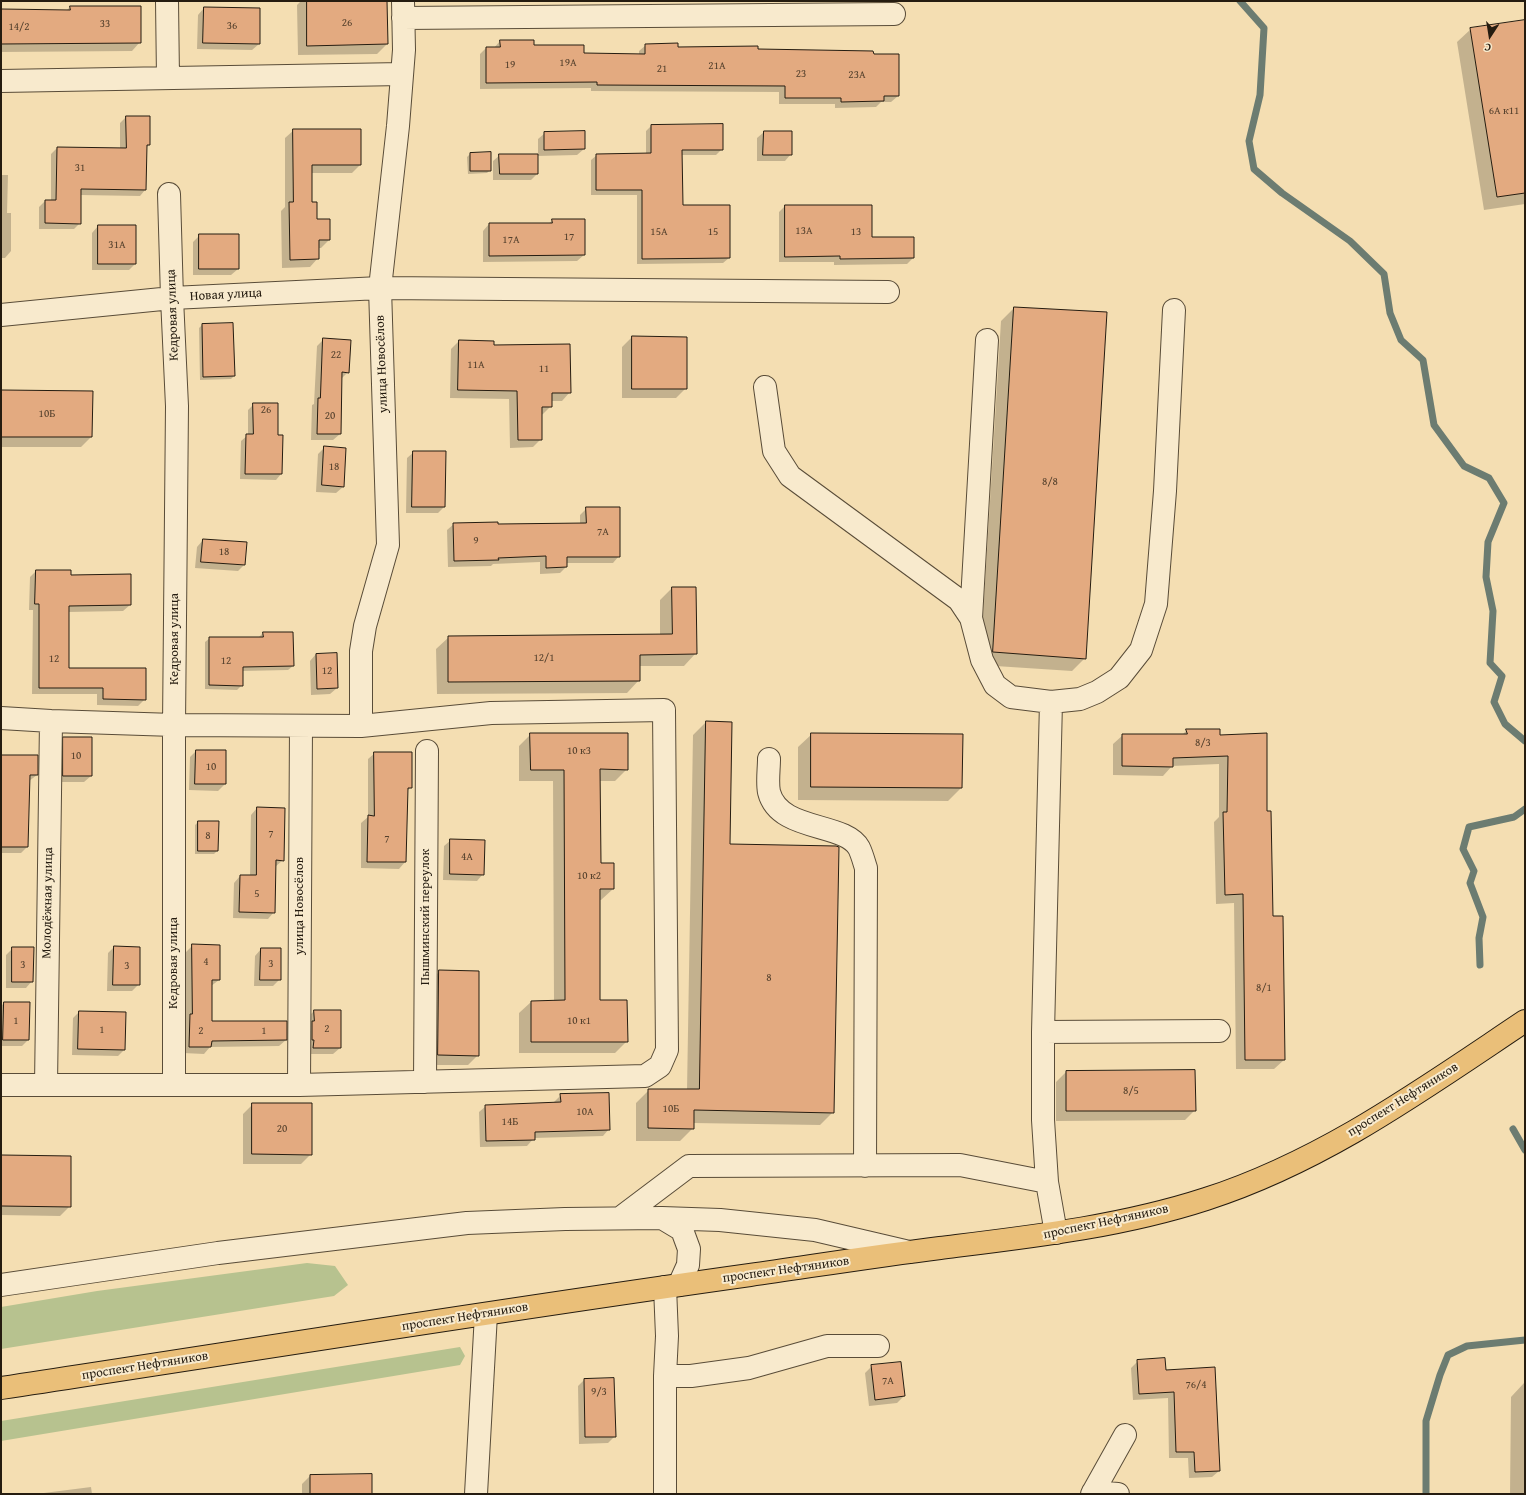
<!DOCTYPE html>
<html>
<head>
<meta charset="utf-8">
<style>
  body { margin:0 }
  #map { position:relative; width:1526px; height:1495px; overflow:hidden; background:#f4deb2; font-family:"Gentium Book Plus",serif }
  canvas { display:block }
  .frame { position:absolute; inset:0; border:2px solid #251c10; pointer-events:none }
  .north { position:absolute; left:1470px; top:16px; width:40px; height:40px; -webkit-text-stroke:3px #f8eacd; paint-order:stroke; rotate:192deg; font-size:11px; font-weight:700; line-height:16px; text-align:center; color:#251c10 }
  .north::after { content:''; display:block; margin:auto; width:14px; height:18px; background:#251c10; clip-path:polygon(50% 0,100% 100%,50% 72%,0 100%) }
</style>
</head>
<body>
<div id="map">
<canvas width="1526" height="1495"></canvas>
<div class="frame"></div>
<div class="north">С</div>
</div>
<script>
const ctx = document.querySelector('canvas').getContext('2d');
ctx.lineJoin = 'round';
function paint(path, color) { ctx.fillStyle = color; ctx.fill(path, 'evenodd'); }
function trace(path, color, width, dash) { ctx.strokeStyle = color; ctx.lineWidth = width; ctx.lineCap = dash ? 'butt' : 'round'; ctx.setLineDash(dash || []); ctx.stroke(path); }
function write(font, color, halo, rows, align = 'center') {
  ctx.font = font + ' "Gentium Book Plus",serif'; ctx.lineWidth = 4; ctx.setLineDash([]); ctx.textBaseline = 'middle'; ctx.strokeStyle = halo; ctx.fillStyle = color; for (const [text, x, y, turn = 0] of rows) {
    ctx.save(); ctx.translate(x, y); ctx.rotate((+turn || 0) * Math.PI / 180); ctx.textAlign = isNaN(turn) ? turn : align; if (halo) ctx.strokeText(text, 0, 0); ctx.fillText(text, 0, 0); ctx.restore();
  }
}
paint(new Path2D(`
  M 307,1263 L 335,1266 L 348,1285 L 334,1296 L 1,1349 L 1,1307 L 97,1291 Z
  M 460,1347 L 465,1356 L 460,1365 L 1,1441 L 1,1421 Z`), '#b7c28f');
paint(new Path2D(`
  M 301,1 L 386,1 L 387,44 L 377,54 L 298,55 L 297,5 Z
  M 70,7 L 140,42 L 132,51 L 1,52 L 1,10 L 66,11 Z
  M 204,8 L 259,44 L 252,50 L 197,49 L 198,15 Z
  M 1525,21 L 1525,204 L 1484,210 L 1457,42 L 1471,29 Z
  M 500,41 L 583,54 L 639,55 L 639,51 L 646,45 L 677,48 L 757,50 L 898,96 L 891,102 L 881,102 L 876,107 L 835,108 L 835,104 L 779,104 L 779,92 L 591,91 L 591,88 L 480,89 L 480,54 L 486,48 L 494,48 Z
  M 126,117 L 149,145 L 146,148 L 145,190 L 140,196 L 80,195 L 80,223 L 74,229 L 39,229 L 39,207 L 45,201 L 51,201 L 51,154 L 57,148 L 120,149 L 120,123 Z
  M 651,126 L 722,149 L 716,155 L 681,155 L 682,206 L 729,258 L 723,263 L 637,264 L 637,195 L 591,195 L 591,160 L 597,155 L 646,154 L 646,131 Z
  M 294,130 L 360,165 L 352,173 L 311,173 L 311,203 L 316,220 L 329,240 L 321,248 L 318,248 L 318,258 L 310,267 L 282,268 L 281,211 L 285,207 L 285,138 Z
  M 764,132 L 791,132 L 791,154 L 785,161 L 757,161 L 757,138 Z
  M 545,133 L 584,149 L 577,155 L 537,156 L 537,174 L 531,180 L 493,180 L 493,161 L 500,155 L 538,155 L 538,139 Z
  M 470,154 L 490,170 L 487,173 L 468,174 L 467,157 Z
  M 1,175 L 8,175 L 7,213 L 11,213 L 11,251 L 5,258 L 1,258 Z
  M 785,206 L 913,258 L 907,264 L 834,265 L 834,262 L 779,262 L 779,212 Z
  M 553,220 L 584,255 L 577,261 L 483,262 L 483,231 L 489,224 L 548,224 Z
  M 98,226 L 135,264 L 129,270 L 92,270 L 92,233 Z
  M 200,235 L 238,269 L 231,275 L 193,275 L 193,242 Z
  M 1014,308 L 1085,658 L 1072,671 L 980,665 L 1001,321 Z
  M 232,324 L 234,376 L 231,379 L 200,380 L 199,328 L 202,325 Z
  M 632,337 L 686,388 L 676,398 L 622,398 L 622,347 Z
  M 324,339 L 348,372 L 341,379 L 340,434 L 333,440 L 311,440 L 312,405 L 314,404 L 317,346 Z
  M 459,341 L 493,346 L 570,392 L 562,401 L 551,401 L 551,406 L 543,414 L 541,415 L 541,439 L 533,447 L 510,448 L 509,399 L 450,398 L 451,349 Z
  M 1,391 L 92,392 L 91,437 L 81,447 L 1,447 Z
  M 254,404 L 277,436 L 281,474 L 276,480 L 240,479 L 241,441 L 248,435 L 248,410 Z
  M 325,447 L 343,487 L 336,493 L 316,492 L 318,454 Z
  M 414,452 L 444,507 L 438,513 L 406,513 L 407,458 Z
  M 587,508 L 619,556 L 613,563 L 566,563 L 566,567 L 560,573 L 540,574 L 540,562 L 493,564 L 491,566 L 448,567 L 447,530 L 454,524 L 497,525 L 580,524 L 580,515 Z
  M 203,540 L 246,543 L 244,565 L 238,571 L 195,568 L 197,547 Z
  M 36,571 L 70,576 L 130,605 L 123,611 L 68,612 L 68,669 L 145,699 L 138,706 L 97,705 L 97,694 L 32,694 L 33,610 L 29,610 L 30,577 Z
  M 672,588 L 696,653 L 684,666 L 639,666 L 639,680 L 627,693 L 437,694 L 436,649 L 449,637 L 660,635 L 660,600 Z
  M 263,633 L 292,633 L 293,666 L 288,670 L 242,671 L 242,685 L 237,690 L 205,689 L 205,642 L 210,638 L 259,637 Z
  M 316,654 L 337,688 L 330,694 L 311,695 L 310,661 Z
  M 706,722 L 729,845 L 833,1112 L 820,1125 L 693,1123 L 693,1128 L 680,1141 L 636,1141 L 636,1103 L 649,1090 L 687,1090 L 693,735 Z
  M 1187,730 L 1219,736 L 1266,812 L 1272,917 L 1284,1060 L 1274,1069 L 1236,1069 L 1234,903 L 1216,904 L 1214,822 L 1219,817 L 1219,764 L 1172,766 L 1163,776 L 1113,775 L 1113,744 L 1123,735 L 1182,735 Z
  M 531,734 L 627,769 L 615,781 L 600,781 L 600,864 L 613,889 L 601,900 L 599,900 L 599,1001 L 627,1041 L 615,1053 L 519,1053 L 519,1013 L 531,1002 L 554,1001 L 553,781 L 519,781 L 519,746 Z
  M 812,734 L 961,788 L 948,801 L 798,800 L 798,747 Z
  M 64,738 L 91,776 L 84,782 L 57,782 L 57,744 Z
  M 196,751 L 225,751 L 225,784 L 218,791 L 189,790 L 190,757 Z
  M 375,753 L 411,787 L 406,792 L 405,862 L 399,869 L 361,868 L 361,823 L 368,817 L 368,759 Z
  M 1,756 L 37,775 L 29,781 L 27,847 L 21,853 L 1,853 Z
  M 257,808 L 283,860 L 275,867 L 274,912 L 268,919 L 233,918 L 234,883 L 240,876 L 250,876 L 251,815 Z
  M 198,822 L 218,822 L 217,851 L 214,854 L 195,854 L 195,825 Z
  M 451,840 L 483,874 L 477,881 L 443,880 L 444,846 Z
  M 1,889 L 2,889 L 1,926 Z
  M 193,945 L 219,980 L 211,986 L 211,1022 L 286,1040 L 279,1046 L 210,1047 L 204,1054 L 183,1053 L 184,1022 L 186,1020 L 186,952 Z
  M 114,947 L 139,984 L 132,991 L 107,991 L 108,953 Z
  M 13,948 L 32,981 L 26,988 L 6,988 L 6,955 Z
  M 261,949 L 280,979 L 273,986 L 254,986 L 255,956 Z
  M 440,971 L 478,1055 L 468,1065 L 429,1065 L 430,981 Z
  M 4,1003 L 28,1040 L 22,1046 L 1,1046 L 1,1006 Z
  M 314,1011 L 340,1048 L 333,1054 L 307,1054 L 308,1017 Z
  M 79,1012 L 124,1050 L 118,1056 L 72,1055 L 73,1018 Z
  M 1066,1072 L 1195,1110 L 1185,1120 L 1056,1121 L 1056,1082 Z
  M 561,1095 L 609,1129 L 603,1136 L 534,1138 L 527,1146 L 480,1147 L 479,1112 L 486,1106 L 554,1104 L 554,1102 Z
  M 253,1104 L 311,1154 L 301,1164 L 243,1164 L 243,1114 Z
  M 1,1156 L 70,1206 L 60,1216 L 1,1215 Z
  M 1138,1361 L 1165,1371 L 1219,1471 L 1212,1477 L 1189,1478 L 1188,1458 L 1169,1458 L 1168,1398 L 1133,1400 L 1131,1368 Z
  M 872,1366 L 904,1396 L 897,1403 L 869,1406 L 865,1373 Z
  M 584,1380 L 615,1436 L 608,1443 L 579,1444 L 578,1386 Z
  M 1524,1383 L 1525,1383 L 1525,1494 L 1510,1494 L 1511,1397 Z
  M 310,1476 L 371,1494 L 302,1494 L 302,1484 Z
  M 91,1487 L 92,1494 L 36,1494 Z`), '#0003');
trace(new Path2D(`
  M 1240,1 L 1264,28 L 1260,95 L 1249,141 L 1254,169 L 1282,193 L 1350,241 L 1384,274 L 1390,313 L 1401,340 L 1423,360 L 1434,425 L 1464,466 L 1489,478 L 1504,503 L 1488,542 L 1486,577 L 1493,611 L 1490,663 L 1502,676 L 1494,702 L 1505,724 L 1525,741
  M 1480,965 L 1479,938 L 1483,917 L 1470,883 L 1474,871 L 1463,849 L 1469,827 L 1514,817 L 1525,809
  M 1513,1129 L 1525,1150
  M 1426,1494 L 1426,1421 L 1440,1375 L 1448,1355 L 1467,1346 L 1525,1340`), '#6c7c71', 7);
const building = new Path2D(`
  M 307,1 L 387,1 L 388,44 L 307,46 Z
  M 70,6 L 141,6 L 141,43 L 1,44 L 1,9 L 70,10 Z
  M 204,7 L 260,8 L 260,44 L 203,43 Z
  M 1525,20 L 1525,193 L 1497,197 L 1470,28 Z
  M 500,40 L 534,40 L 534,45 L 584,45 L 584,53 L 645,54 L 645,44 L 678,43 L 678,47 L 758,46 L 758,49 L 873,51 L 874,54 L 899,54 L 899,96 L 884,96 L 884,101 L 841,102 L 841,98 L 785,98 L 785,86 L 597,85 L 597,82 L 486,83 L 486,47 L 500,47 Z
  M 126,116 L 150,116 L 150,145 L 147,145 L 146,190 L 81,189 L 81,224 L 45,223 L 45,200 L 56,200 L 57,147 L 126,148 Z
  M 723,124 L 723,150 L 682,150 L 683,205 L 730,205 L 730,258 L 642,259 L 642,190 L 596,190 L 596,154 L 651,153 L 651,125 Z
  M 293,129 L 361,129 L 361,165 L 312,165 L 312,202 L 317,202 L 317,219 L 330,219 L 330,240 L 319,240 L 319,259 L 290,260 L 289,202 L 293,202 Z
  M 585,131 L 585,149 L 544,150 L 544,132 Z
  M 764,131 L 792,131 L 792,155 L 763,155 Z
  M 491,152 L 491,171 L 470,171 L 470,153 Z
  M 499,154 L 538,154 L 538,174 L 500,174 Z
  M 785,205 L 872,205 L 872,237 L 914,237 L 914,258 L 840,259 L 840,256 L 785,257 Z
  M 552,219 L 585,219 L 585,255 L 489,256 L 489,223 L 552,223 Z
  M 98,225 L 136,225 L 136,264 L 98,264 Z
  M 199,234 L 239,234 L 239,269 L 199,269 Z
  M 1014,307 L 1107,312 L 1086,659 L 993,652 Z
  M 233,323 L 235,376 L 203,377 L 202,324 Z
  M 632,336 L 687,337 L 687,389 L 632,389 Z
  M 323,338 L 351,340 L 349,373 L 342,372 L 341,434 L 317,434 L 318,398 L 320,398 Z
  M 459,340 L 494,341 L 494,345 L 570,344 L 571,393 L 552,393 L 552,407 L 542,407 L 542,440 L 518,440 L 517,391 L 458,390 Z
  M 1,390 L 93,391 L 92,437 L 1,437 Z
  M 253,403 L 278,403 L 278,435 L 283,435 L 282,474 L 245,474 L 246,434 L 253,434 Z
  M 324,446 L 346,448 L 344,487 L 322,485 Z
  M 413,451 L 446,451 L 445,507 L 412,507 Z
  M 586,507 L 620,507 L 620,557 L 567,557 L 567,567 L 546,568 L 546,556 L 498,558 L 499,560 L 454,561 L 453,523 L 498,522 L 498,524 L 586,523 Z
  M 203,539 L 247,542 L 245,565 L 201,562 Z
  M 36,570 L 71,570 L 71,575 L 131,574 L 131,605 L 69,606 L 69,668 L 146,668 L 146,700 L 103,699 L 103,688 L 39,688 L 39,604 L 35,604 Z
  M 672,587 L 696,587 L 697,654 L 640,655 L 640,681 L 448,682 L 448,636 L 672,634 Z
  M 263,632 L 293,632 L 294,666 L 243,667 L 243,686 L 209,685 L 209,637 L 263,637 Z
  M 337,653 L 338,688 L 317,689 L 316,654 Z
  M 706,721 L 732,722 L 730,844 L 836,846 L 839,847 L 834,1113 L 694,1110 L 694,1129 L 648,1128 L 648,1089 L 699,1089 Z
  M 1186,729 L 1220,729 L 1220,735 L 1267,733 L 1267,811 L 1271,811 L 1273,916 L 1283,916 L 1285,1060 L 1245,1060 L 1243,894 L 1225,895 L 1223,812 L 1227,812 L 1228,756 L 1173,758 L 1173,767 L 1122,766 L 1122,734 L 1187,734 Z
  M 530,733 L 628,733 L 628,770 L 600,769 L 601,863 L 614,863 L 614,889 L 600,889 L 600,1000 L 627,1000 L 628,1042 L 531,1042 L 531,1001 L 565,1000 L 564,770 L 531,770 Z
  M 811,733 L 963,734 L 962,788 L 811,787 Z
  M 63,737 L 92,737 L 92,776 L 63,776 Z
  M 196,750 L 226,750 L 226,784 L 195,784 Z
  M 374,752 L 412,752 L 412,788 L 408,788 L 406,862 L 367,862 L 368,815 L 374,816 Z
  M 1,755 L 38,755 L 38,775 L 30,775 L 28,847 L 1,847 Z
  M 257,807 L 285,808 L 284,861 L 276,860 L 275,913 L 239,912 L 240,875 L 256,875 Z
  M 198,821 L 219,821 L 218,851 L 198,851 Z
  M 450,839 L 485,840 L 484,875 L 450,874 Z
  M 192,944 L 220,945 L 220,980 L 212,980 L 212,1021 L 287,1021 L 287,1040 L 212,1041 L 211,1047 L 189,1047 L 190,1014 L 192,1014 Z
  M 114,946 L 140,947 L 140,985 L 113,985 Z
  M 12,947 L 34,947 L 33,982 L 12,982 Z
  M 261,948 L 281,948 L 281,980 L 260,980 Z
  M 439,970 L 479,971 L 479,1056 L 438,1055 Z
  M 4,1002 L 30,1002 L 29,1040 L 3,1040 Z
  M 314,1010 L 341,1010 L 341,1048 L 313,1048 L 314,1040 L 312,1040 L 312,1021 L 314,1021 Z
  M 79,1011 L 126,1012 L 125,1050 L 78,1049 Z
  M 1195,1070 L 1196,1111 L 1066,1111 L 1066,1071 Z
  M 609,1093 L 610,1130 L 535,1132 L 535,1140 L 486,1141 L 485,1105 L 561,1102 L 560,1094 Z
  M 252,1103 L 312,1103 L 312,1155 L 252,1154 Z
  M 1,1155 L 71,1156 L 71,1207 L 1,1206 Z
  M 1165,1358 L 1166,1370 L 1215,1367 L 1220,1471 L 1195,1472 L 1194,1452 L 1176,1452 L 1174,1392 L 1139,1394 L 1137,1360 Z
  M 901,1362 L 905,1396 L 875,1400 L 871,1365 Z
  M 614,1378 L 616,1437 L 585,1437 L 584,1379 Z
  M 372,1474 L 372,1494 L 310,1494 L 310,1475 Z`);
paint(building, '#e3aa80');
trace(building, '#251c10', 1);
const minor = new Path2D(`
  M 167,1 L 168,78
  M 403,18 L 894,14
  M 1,81 L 402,74
  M 169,194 L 172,298 L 177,406 L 174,725 L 174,1084
  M 1,315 L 172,298 L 380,288 L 888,292
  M 765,387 L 774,451 L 790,476 L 959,600 L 971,618 L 982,660 L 995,685 L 1011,697 L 1051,702 L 1043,1032 L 1043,1120 L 1047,1182 L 1056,1233
  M 971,618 L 987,340
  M 1051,702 L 1080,699 L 1097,692 L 1119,678 L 1141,650 L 1156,604 L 1165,491 L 1174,310
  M 1,718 L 51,721 L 174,725 L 361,726 L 491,713 L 664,710 L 667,1050 L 660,1066 L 645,1076 L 299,1085 L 1,1085
  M 361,726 L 361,651 L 365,626 L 388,545 L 380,288 L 398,126 L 404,50 L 403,1
  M 769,759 C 769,769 767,782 769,792 C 779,832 845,822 859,848 C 862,854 864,862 866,868 L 865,1166
  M 1043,1032 L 1219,1031
  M 425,1082 L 427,751
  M 46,1085 L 51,721
  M 299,1085 L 301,726
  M 620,1218 L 689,1166 L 960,1165 L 1047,1182
  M 662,1218 L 682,1230 L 689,1249 L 688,1265 L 679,1285
  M 1,1285 L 218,1253 L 467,1223 L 565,1219 L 662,1218 L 720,1220 L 815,1230 L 909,1252
  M 665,1287 L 667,1336 L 665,1376 L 665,1494
  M 665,1376 L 691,1376 L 749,1368 L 827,1346 L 878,1346
  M 1093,1492 L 1118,1494
  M 476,1494 L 486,1314
  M 1092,1494 L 1125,1435`);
const major = new Path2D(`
  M 1,1388 C 251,1350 500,1310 750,1275 C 813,1266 876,1256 940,1248 C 1029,1237 1120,1227 1206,1199 C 1324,1161 1423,1089 1525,1021`);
trace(minor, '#594c38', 24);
trace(major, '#251c10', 24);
trace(minor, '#f8eacd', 22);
trace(major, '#eabf79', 22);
write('11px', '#54402c', null, [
  ["26",347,23],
  ["33",105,24],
  ["36",232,26],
  ["14/2",19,27],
  ["19А",568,63],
  ["19",510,65],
  ["21А",717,66],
  ["21",662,69],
  ["23",801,74],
  ["23А",857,75],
  ["6А к11",1504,111],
  ["31",80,168],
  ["13А",804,231],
  ["15А",659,232],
  ["15",713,232],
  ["13",856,232],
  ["17",569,237],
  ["17А",511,240],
  ["31А",117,245],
  ["22",336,355],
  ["11А",476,365],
  ["11",544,369],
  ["26",266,410],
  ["10Б",47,414],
  ["20",330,416],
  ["18",334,467],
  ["8/8",1050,482],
  ["7А",603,532],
  ["9",476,541],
  ["18",224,552],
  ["12/1",544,658],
  ["12",54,659],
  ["12",226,661],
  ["12",327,671],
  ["8/3",1203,743],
  ["10 к3",579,751],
  ["10",76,756],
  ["10",211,767],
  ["7",271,834],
  ["8",208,836],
  ["7",387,839],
  ["4А",467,857],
  ["10 к2",589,876],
  ["5",257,894],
  ["4",206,962],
  ["3",271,964],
  ["3",23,965],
  ["3",127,966],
  ["8",769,978],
  ["8/1",1264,988],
  ["1",16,1021],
  ["10 к1",579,1021],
  ["2",327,1029],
  ["1",102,1030],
  ["2",201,1031],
  ["1",264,1031],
  ["8/5",1131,1091],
  ["10Б",671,1109],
  ["10А",585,1112],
  ["14Б",510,1122],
  ["20",282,1129],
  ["7А",888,1381],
  ["76/4",1196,1385],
  ["9/3",599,1392]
]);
write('13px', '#251c10', '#f8eacd', [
  ["Новая улица",226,295,-3],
  ["Кедровая улица",173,315,-92],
  ["улица Новосёлов",382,364,-92],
  ["Кедровая улица",175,639,-90],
  ["Молодёжная улица",48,903,-89],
  ["улица Новосёлов",300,906,-90],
  ["Пышминский переулок",426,917,-90],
  ["Кедровая улица",174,963,-90],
  ["проспект Нефтяников",1403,1100,-32],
  ["проспект Нефтяников",1106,1222,-12],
  ["проспект Нефтяников",786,1270,-8],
  ["проспект Нефтяников",465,1317,-9],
  ["проспект Нефтяников",145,1366,-9]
]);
</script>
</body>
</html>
